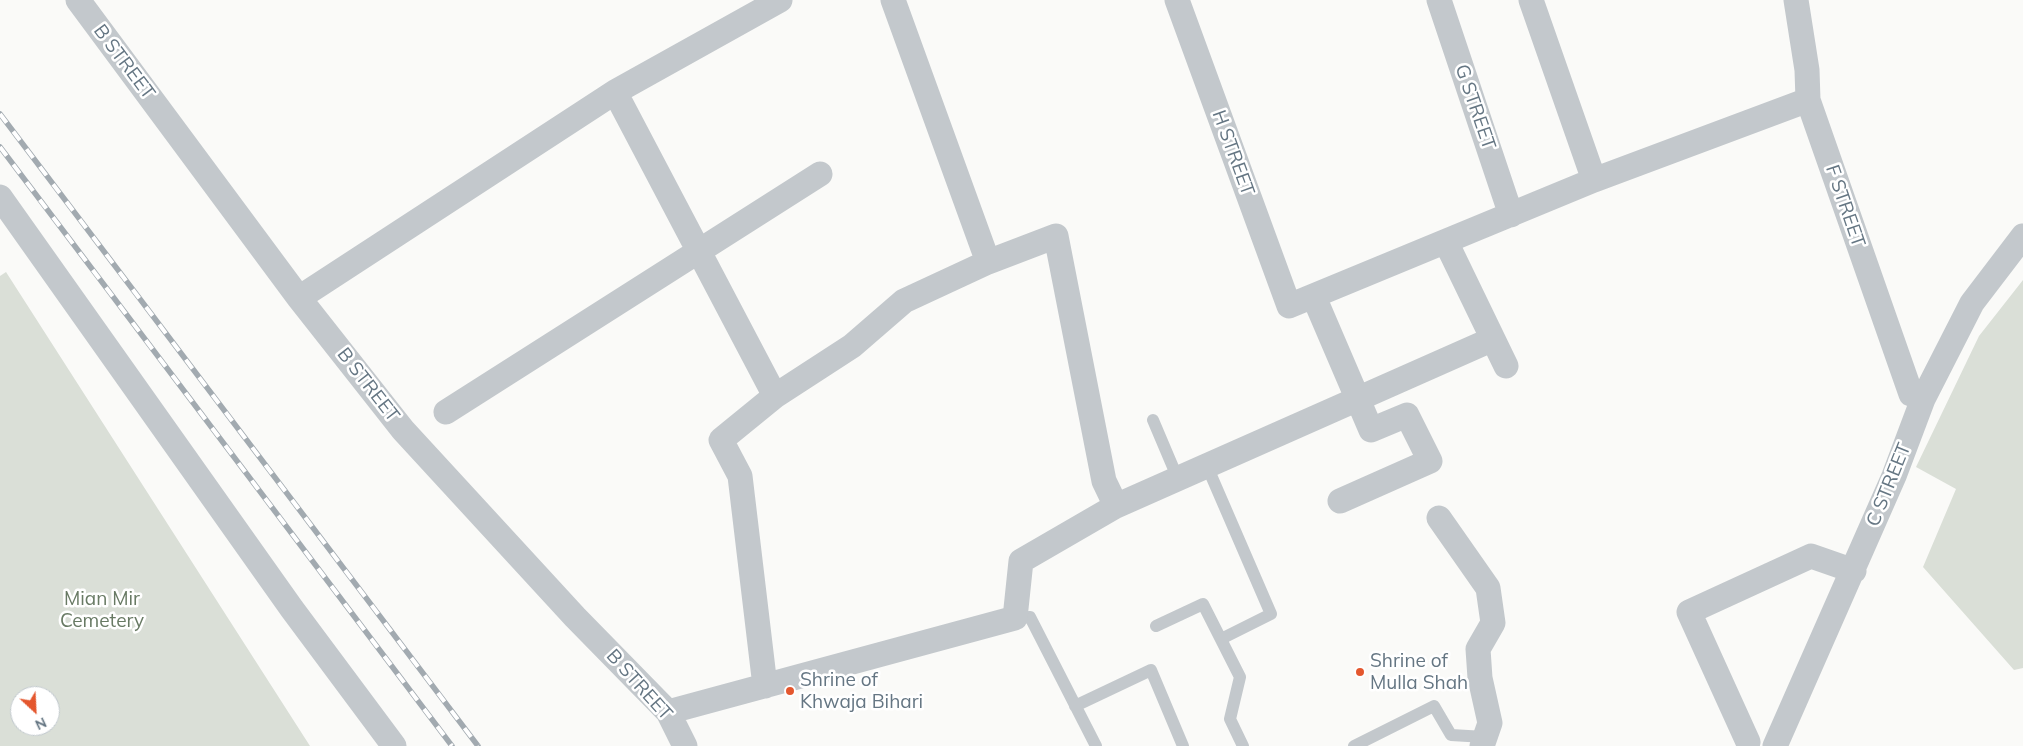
<!DOCTYPE html>
<html>
<head>
<meta charset="utf-8">
<style>
  body { margin:0 }
  #map { position:relative; width:2023px; height:746px; overflow:hidden; background:#fafaf8; font-family:Mulish,sans-serif }
  canvas { display:block }
  .north { position:absolute; left:10px; top:686px; width:50px; height:50px; box-sizing:border-box; background:#fff; border:1px solid #c1c8cd; border-radius:50%; rotate:155deg; font-size:14px; font-weight:700; line-height:20px; text-align:center; color:#657683 }
  .north::after { content:''; display:block; margin:auto; width:18px; height:22px; background:#e4572e; clip-path:polygon(50% 0,100% 100%,50% 72%,0 100%) }
</style>
</head>
<body>
<div id="map">
<canvas width="2023" height="746"></canvas>
<div class="north">N</div>
</div>
<script>
const ctx = document.querySelector('canvas').getContext('2d');
ctx.lineJoin = 'round';
function paint(path, color) { ctx.fillStyle = color; ctx.fill(path, 'evenodd'); }
function trace(path, color, width, dash) { ctx.strokeStyle = color; ctx.lineWidth = width; ctx.lineCap = dash ? 'butt' : 'round'; ctx.setLineDash(dash || []); ctx.stroke(path); }
function write(font, color, halo, rows, align = 'center') {
  ctx.font = font + ' Mulish,sans-serif'; ctx.lineWidth = 5; ctx.setLineDash([]); ctx.textBaseline = 'middle'; ctx.strokeStyle = halo; ctx.fillStyle = color; for (const [text, x, y, turn = 0] of rows) {
    ctx.save(); ctx.translate(x, y); ctx.rotate((+turn || 0) * Math.PI / 180); ctx.textAlign = isNaN(turn) ? turn : align; if (halo) ctx.strokeText(text, 0, 0); ctx.fillText(text, 0, 0); ctx.restore();
  }
}
paint(new Path2D(`
  M 6,272 L 310,746 L 0,746 L 0,276 ZM 20,696 L 50,696 L 50,726 L 20,726 Z
  M 2023,280 L 2023,668 L 2014,670 L 1923,567 L 1956,489 L 1916,467 L 1979,336 Z`), '#dadfd7');
trace(new Path2D(`
  M 1153,420 L 1178,479
  M 1207,466 L 1271,614 L 1221,639
  M 1015,618 L 1030,617 L 1096,746
  M 1156,626 L 1203,604 L 1240,677 L 1230,719 L 1243,746
  M 1075,706 L 1151,670 L 1183,746
  M 1354,746 L 1434,706 L 1451,735 L 1485,737`), '#c3c8cc', 12);
trace(new Path2D(`
  M 78,0 L 299,298 L 403,430 L 575,617 L 668,712 L 685,746
  M 1177,0 L 1289,306 L 1594,180 L 1808,100
  M 1439,0 L 1511,215
  M 1531,0 L 1594,180
  M 1796,0 L 1807,70 L 1808,100 L 1911,394 L 1923,399
  M 615,92 L 775,396 L 721,440 L 740,476 L 765,686
  M 0,197 L 292,609 L 394,746
  M 1446,242 L 1506,366
  M 988,262 L 1056,236 L 1104,481 L 1116,506
  M 1314,297 L 1371,430 L 1407,415 L 1430,461 L 1340,501
  M 299,298 L 615,92 L 780,0
  M 775,396 L 852,346 L 904,301 L 988,262 L 893,0
  M 446,412 L 820,174
  M 1439,518 L 1488,588 L 1493,623 L 1478,649 L 1480,678 L 1490,723 L 1482,746
  M 668,712 L 1015,618 L 1021,561 L 1116,506 L 1493,339
  M 1748,742 L 1689,612 L 1811,556 L 1854,571
  M 1775,746 L 1894,476 L 1923,399 L 1972,303 L 2023,236`), '#c3c8cc', 25);
const rail = new Path2D(`
  M 0,114 L 478,746
  M 0,147 L 452,746`);
trace(rail, '#a2aab0', 5.5);
trace(rail, '#fff', 4, [11]);
for (const [x, y, r, color] of [
  [1360,672,5,"#e4572e"],
  [790,691,5,"#e4572e"]
]) { const dot = new Path2D(); dot.arc(x, y, r, 0, 2 * Math.PI); ctx.fillStyle = color; ctx.fill(dot); trace(dot, '#fff', 2); }
write('19px', '#657683', '#fff', [
  ["B STREET",124,62,53],
  ["G STREET",1475,107,71],
  ["H STREET",1233,153,70],
  ["F STREET",1845,206,71],
  ["B STREET",368,385,52],
  ["C STREET",1889,485,-68],
  ["B STREET",639,685,48]
]);
write('19px', '#687a64', '#fff', [
  ["Mian Mir",102,599],
  ["Cemetery",102,621]
]);
write('19px', '#657683', '#fff', [
  ["Shrine of",1370,661],
  ["Mulla Shah",1370,683],
  ["Shrine of",800,680],
  ["Khwaja Bihari",800,702]
], 'left');
</script>
</body>
</html>
